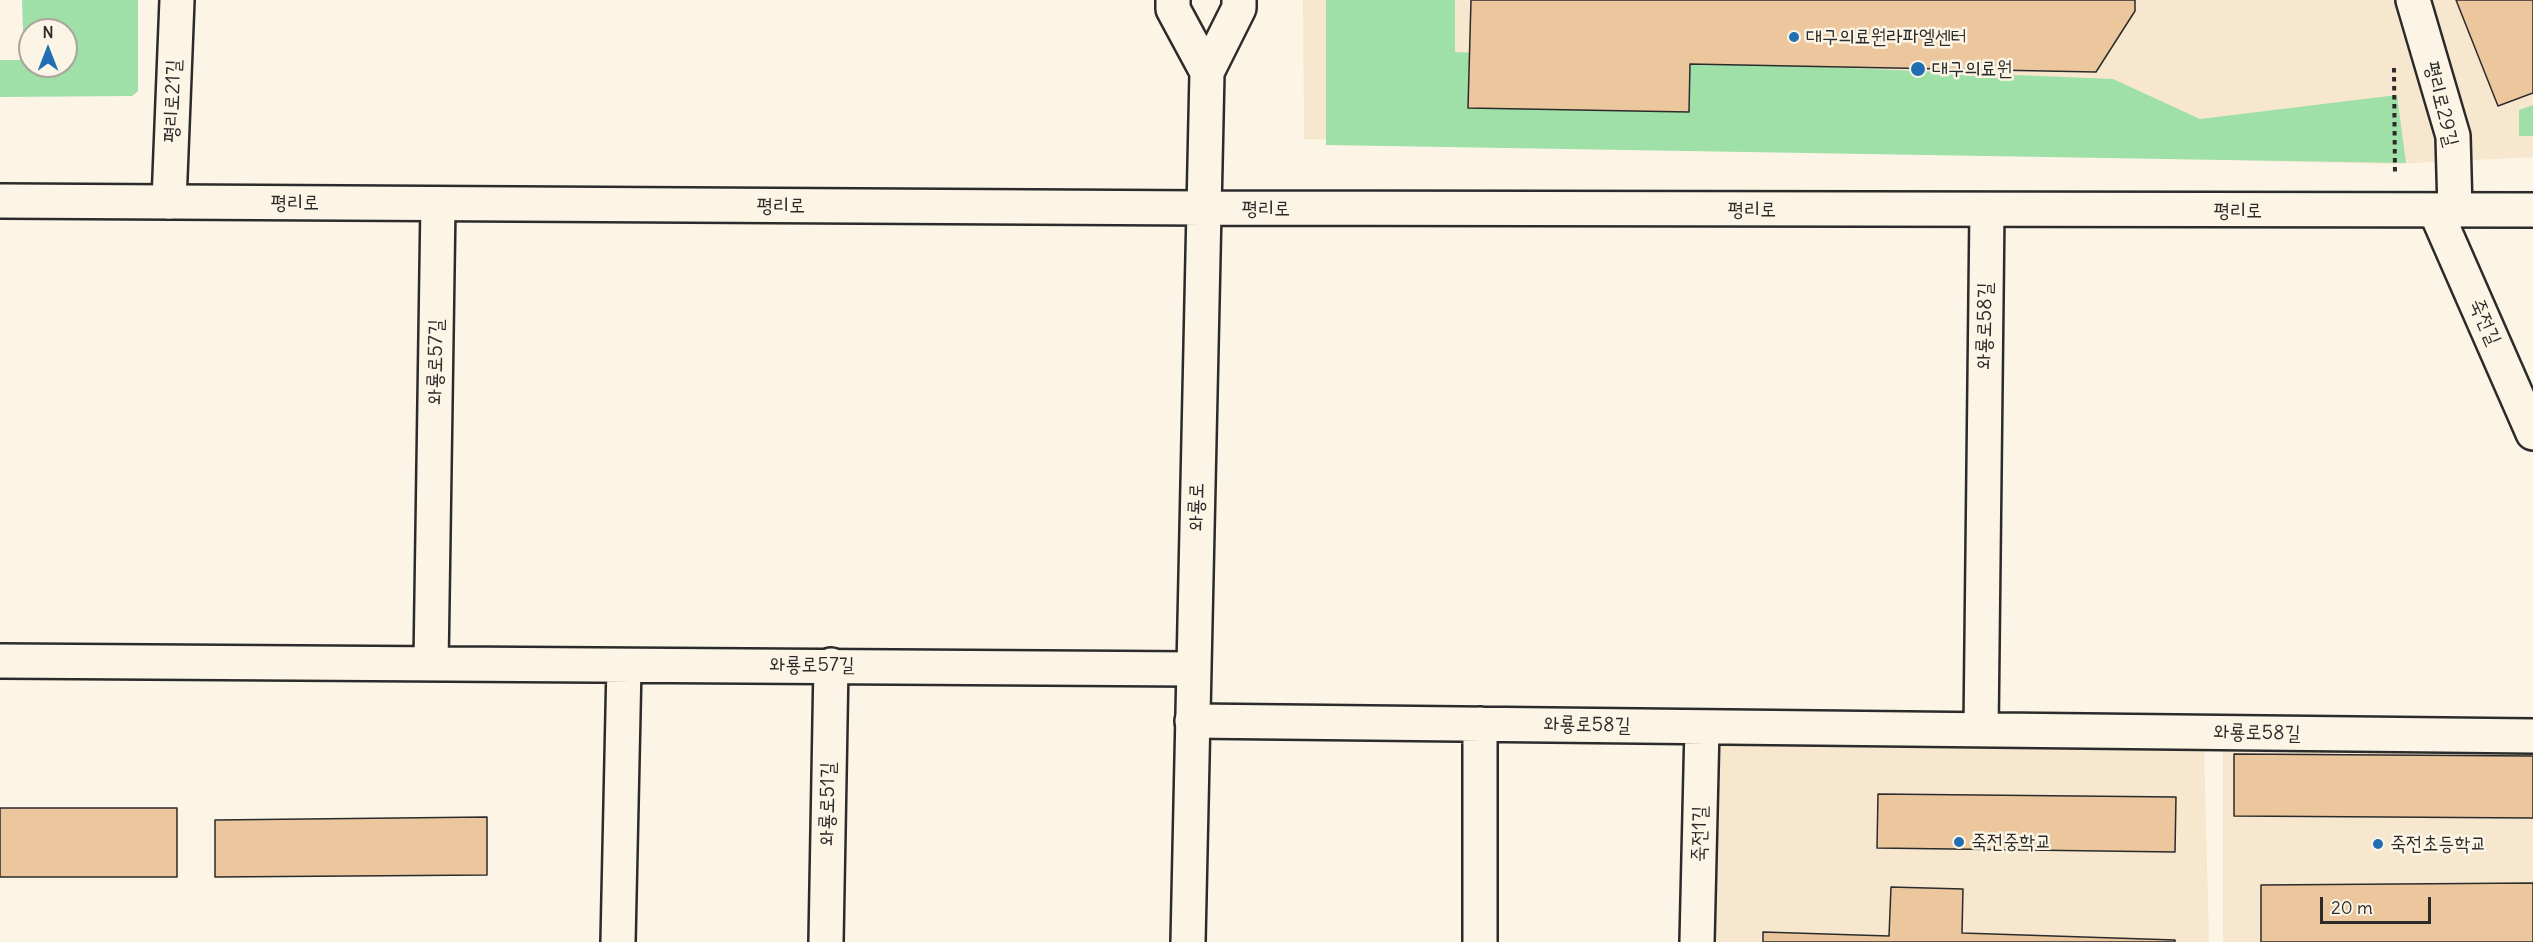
<!DOCTYPE html>
<html>
<head>
<meta charset="utf-8">
<style>
  body { margin:0 }
  #map { position:relative; width:2533px; height:942px; overflow:hidden; background:#fcf5e5; font-family:Delius,sans-serif }
  canvas { display:block }
  .north { position:absolute; left:18px; top:18px; width:60px; height:60px; box-sizing:border-box; background:#fcf5e5; border:2px solid #a8a49b; border-radius:50%; rotate:0deg; font-size:16px; font-weight:700; line-height:24px; text-align:center; color:#2b2b2b }
  .north::after { content:''; display:block; margin:auto; width:21px; height:27px; background:#1f6fb2; clip-path:polygon(50% 0,100% 100%,50% 72%,0 100%) }
  .scale { position:absolute; left:2320px; top:897px; width:111px; height:27px; box-sizing:border-box; border:3px solid #2b2b2b; border-top:0; padding-left:8px; font-size:18px; line-height:21px; white-space:nowrap; color:#2b2b2b; -webkit-text-stroke:4px #fcf5e5; paint-order:stroke }
</style>
</head>
<body>
<div id="map">
<canvas width="2533" height="942"></canvas>
<div class="north">N</div>
<div class="scale">20 m</div>
</div>
<script>
const ctx = document.querySelector('canvas').getContext('2d');
ctx.lineJoin = 'round';
function paint(path, color) { ctx.fillStyle = color; ctx.fill(path, 'evenodd'); }
function trace(path, color, width, dash) { ctx.strokeStyle = color; ctx.lineWidth = width; ctx.lineCap = dash ? 'butt' : 'round'; ctx.setLineDash(dash || []); ctx.stroke(path); }
function write(font, color, halo, rows, align = 'center') {
  ctx.font = font + ' Delius,"Poor Story",sans-serif'; ctx.lineWidth = 5; ctx.setLineDash([]); ctx.textBaseline = 'middle'; ctx.strokeStyle = halo; ctx.fillStyle = color; for (const [text, x, y, turn = 0] of rows) {
    ctx.save(); ctx.translate(x, y); ctx.rotate((+turn || 0) * Math.PI / 180); ctx.textAlign = isNaN(turn) ? turn : align; if (halo) ctx.strokeText(text, 0, 0); ctx.fillText(text, 0, 0); ctx.restore();
  }
}
paint(new Path2D(`
  M 1303,0 L 2533,0 L 2533,157 L 2394,164 L 1304,139 Z
  M 1714,743 L 2204,743 L 2209,942 L 1710,942 Z
  M 2223,743 L 2533,745 L 2533,942 L 2223,942 Z`), '#f7e7cf');
paint(new Path2D(`
  M 22,0 L 138,0 L 138,91 L 132,96 L 0,97 L 0,60 L 24,60 ZM 30,30 L 66,30 L 66,66 L 30,66 Z
  M 1326,0 L 1455,0 L 1455,52 L 2113,79 L 2200,119 L 2397,95 L 2406,163 L 1326,145 Z
  M 2533,105 L 2533,136 L 2519,136 L 2519,110 Z`), '#9fdfa8');
const building = new Path2D(`
  M 1471,0 L 2135,0 L 2135,11 L 2096,72 L 1690,64 L 1689,112 L 1468,108 Z
  M 2456,0 L 2533,0 L 2533,93 L 2498,106 Z
  M 2234,754 L 2533,756 L 2533,818 L 2234,816 Z
  M 1878,794 L 2176,797 L 2175,852 L 1877,848 Z
  M 0,808 L 177,808 L 177,877 L 0,877 Z
  M 487,817 L 487,875 L 215,877 L 215,820 Z
  M 2533,883 L 2533,942 L 2261,942 L 2261,885 Z
  M 1891,887 L 1963,889 L 1962,933 L 2175,940 L 2175,942 L 1763,942 L 1763,932 L 1889,936 Z`);
paint(building, '#ecc79d');
trace(building, '#2b2b2b', 1.5);
const minor = new Path2D(`
  M 2413,0 L 2453,136 L 2455,211
  M 169,202 L 177,0
  M 2436,212 L 2533,433
  M 0,661 L 1193,669
  M 431,664 L 438,204
  M 1192,721 L 2533,736
  M 1981,730 L 1987,210
  M 618,942 L 624,666
  M 826,942 L 831,665
  M 1480,942 L 1480,724
  M 1697,942 L 1702,727`);
const major = new Path2D(`
  M 1173,0 L 1173,9 L 1207,72
  M 0,201 L 1204,208 L 2533,210
  M 1188,942 L 1207,72 L 1239,8 L 1239,0`);
trace(minor, '#2b2b2b', 38);
trace(major, '#2b2b2b', 38);
trace(new Path2D(`
  M 2394,68 L 2395,175`), '#2b2b2b', 4, [4.5, 4.5]);
trace(minor, '#fcf5e5', 33);
trace(major, '#fcf5e5', 33);
for (const [x, y, r, color] of [
  [1794,37,6,"#1f6fb2"],
  [1918,69,8,"#1f6fb2"],
  [1959,842,6,"#1f6fb2"],
  [2378,844,6,"#1f6fb2"]
]) { const dot = new Path2D(); dot.arc(x, y, r, 0, 2 * Math.PI); ctx.fillStyle = color; ctx.fill(dot); trace(dot, '#fcf5e5', 2); }
write('20px', '#2b2b2b', '#fcf5e5', [
  ["대구의료원라파엘센터",1806,37],
  ["대구의료원",1932,69],
  ["죽전중학교",1971,842],
  ["죽전초등학교",2390,844]
], 'left');
write('20px', '#2b2b2b', '#fcf5e5', [
  ["평리로21길",173,101,-88],
  ["평리로29길",2441,104,76],
  ["평리로",295,203],
  ["평리로",781,206],
  ["평리로",1266,209],
  ["평리로",1752,210],
  ["평리로",2238,211],
  ["죽전길",2485,322,66],
  ["와룡로58길",1985,326,-89],
  ["와룡로57길",436,362,-89],
  ["와룡로",1197,507,-89],
  ["와룡로57길",812,665],
  ["와룡로58길",1587,725,1],
  ["와룡로58길",2257,733,1],
  ["와룡로51길",828,804,-89],
  ["죽전1길",1700,834,-89]
]);
</script>
</body>
</html>
